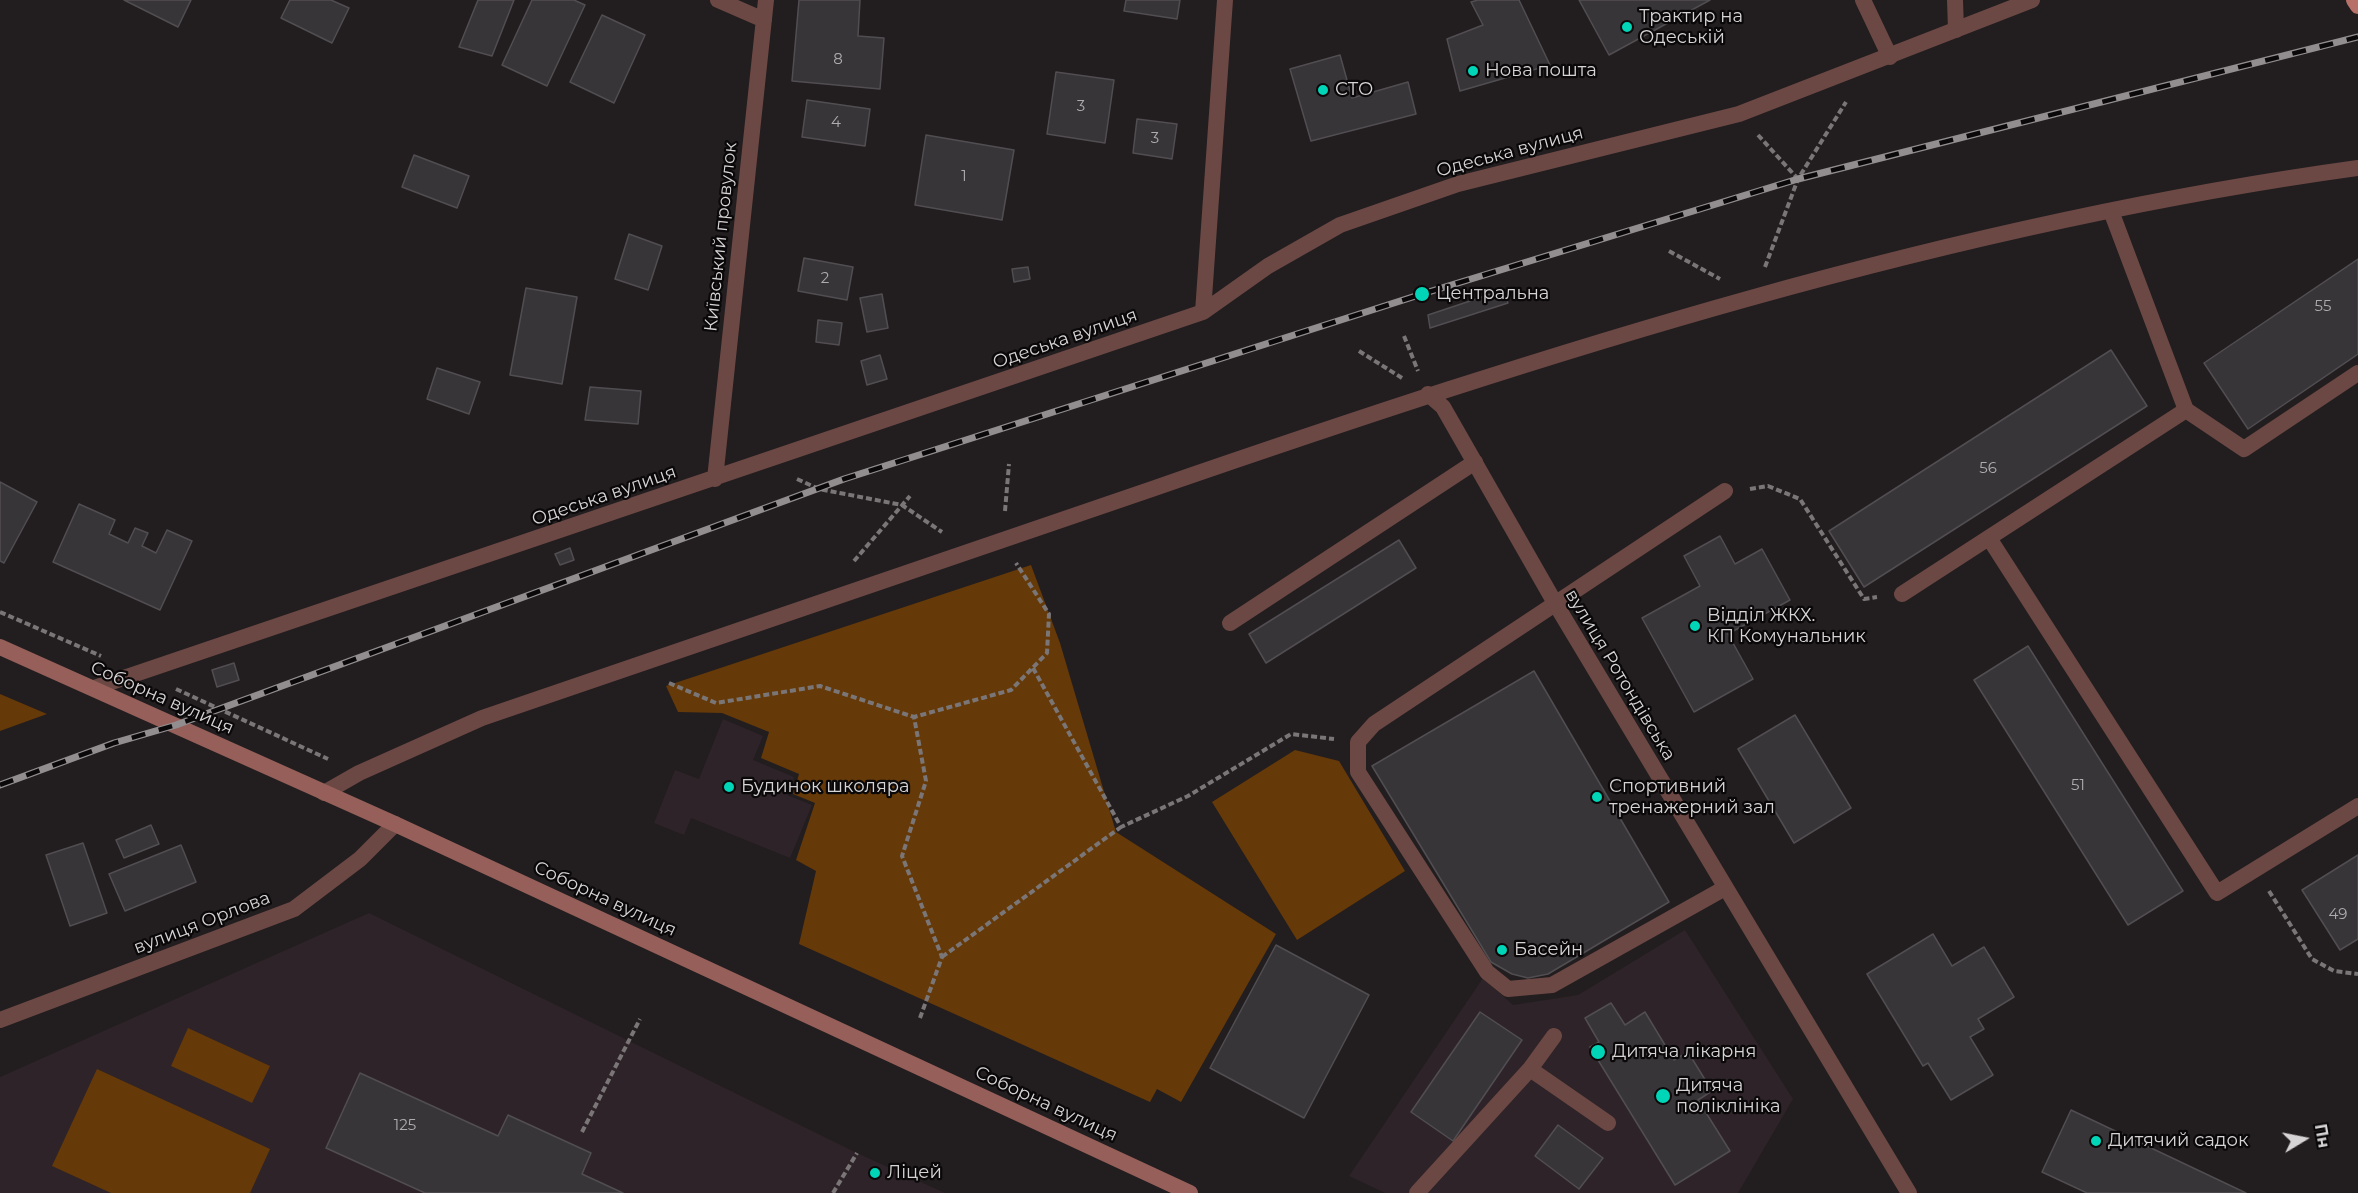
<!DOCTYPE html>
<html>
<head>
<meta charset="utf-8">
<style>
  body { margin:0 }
  #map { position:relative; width:2358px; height:1193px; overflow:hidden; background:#221d1f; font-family:Montserrat,sans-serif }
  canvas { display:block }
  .north { position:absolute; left:2274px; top:1109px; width:60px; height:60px; -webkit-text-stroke:4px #0a0809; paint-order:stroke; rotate:80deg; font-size:16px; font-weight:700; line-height:24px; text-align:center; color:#d7d4d5 }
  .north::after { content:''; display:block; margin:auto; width:21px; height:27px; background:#d7d4d5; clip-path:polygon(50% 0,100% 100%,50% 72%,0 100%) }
</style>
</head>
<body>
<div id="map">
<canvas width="2358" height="1193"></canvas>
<div class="north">Пн</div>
</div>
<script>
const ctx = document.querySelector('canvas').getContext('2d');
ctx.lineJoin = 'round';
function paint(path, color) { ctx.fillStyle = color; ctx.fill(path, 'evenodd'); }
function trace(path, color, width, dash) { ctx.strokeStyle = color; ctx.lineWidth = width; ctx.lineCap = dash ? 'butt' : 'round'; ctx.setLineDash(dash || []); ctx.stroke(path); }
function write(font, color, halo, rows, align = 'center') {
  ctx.font = font + ' Montserrat,sans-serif'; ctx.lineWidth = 4.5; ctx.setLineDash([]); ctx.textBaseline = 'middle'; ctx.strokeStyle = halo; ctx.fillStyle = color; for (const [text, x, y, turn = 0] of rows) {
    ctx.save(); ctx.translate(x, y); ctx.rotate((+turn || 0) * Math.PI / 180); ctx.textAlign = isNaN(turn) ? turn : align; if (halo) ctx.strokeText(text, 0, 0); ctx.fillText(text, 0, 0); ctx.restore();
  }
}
paint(new Path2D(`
  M 723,719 L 763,736 L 753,760 L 794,777 L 787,795 L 812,805 L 790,858 L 691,818 L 684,835 L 654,823 L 675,770 L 699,779 Z
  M 369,913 L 857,1153 L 945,1193 L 0,1193 L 0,1077 Z
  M 1685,930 L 1793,1099 L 1738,1193 L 1385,1193 L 1349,1176 L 1483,978 L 1513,1005 L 1578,995 Z`), '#2e2328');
paint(new Path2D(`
  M 1031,565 L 1060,643 L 1116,832 L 1276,934 L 1181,1102 L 1157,1089 L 1150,1102 L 799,944 L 816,871 L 796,860 L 815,803 L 793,794 L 799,774 L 761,758 L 769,732 L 722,713 L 678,712 L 666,686 Z
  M 0,694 L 47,714 L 0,731 Z
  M 1295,750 L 1339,761 L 1405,871 L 1297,940 L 1212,802 Z
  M 188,1028 L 270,1066 L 252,1103 L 171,1066 Z
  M 97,1069 L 270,1149 L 250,1193 L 111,1193 L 52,1166 Z`), '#653908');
const building = new Path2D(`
  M 124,0 L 191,0 L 178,27 Z
  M 290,0 L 331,0 L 349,8 L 332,43 L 281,18 Z
  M 478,0 L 514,0 L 492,56 L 459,47 Z
  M 532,0 L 574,0 L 585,5 L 547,86 L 502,65 Z
  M 799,0 L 860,0 L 858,36 L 884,38 L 880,89 L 792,81 Z
  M 1126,0 L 1180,0 L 1177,19 L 1124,11 Z
  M 1478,0 L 1519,0 L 1550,65 L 1460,91 L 1447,39 L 1483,25 L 1471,2 Z
  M 1579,0 L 1710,0 L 1609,55 Z
  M 602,15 L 645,35 L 614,103 L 570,82 Z
  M 1340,55 L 1352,98 L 1408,82 L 1416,114 L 1311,141 L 1290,69 Z
  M 1056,72 L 1114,80 L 1105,143 L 1047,134 Z
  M 807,100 L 870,109 L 865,146 L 802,137 Z
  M 1137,119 L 1177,124 L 1172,159 L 1133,153 Z
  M 926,135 L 1014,150 L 1002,220 L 915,205 Z
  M 414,155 L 469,176 L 457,208 L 402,187 Z
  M 629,234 L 662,246 L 648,290 L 615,279 Z
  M 804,258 L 853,267 L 847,300 L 798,291 Z
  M 2358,259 L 2358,354 L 2248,429 L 2204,363 Z
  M 1028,267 L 1030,279 L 1014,282 L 1012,269 Z
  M 526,288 L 577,297 L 562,384 L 510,375 Z
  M 1503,290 L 1508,303 L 1430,328 L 1428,315 Z
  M 882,294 L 888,328 L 867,332 L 860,298 Z
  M 818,320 L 842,323 L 839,345 L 816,342 Z
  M 2111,350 L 2147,406 L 1864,587 L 1829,531 Z
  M 880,355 L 887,379 L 867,385 L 861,361 Z
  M 437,368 L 480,382 L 469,414 L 427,399 Z
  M 590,387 L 641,391 L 638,424 L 585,420 Z
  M 0,482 L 37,502 L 4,563 L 0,561 Z
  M 79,504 L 115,520 L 109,534 L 128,543 L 135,528 L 148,533 L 142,546 L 156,553 L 167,530 L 192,541 L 160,610 L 53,562 Z
  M 1720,536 L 1735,564 L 1762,549 L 1790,600 L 1728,634 L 1753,679 L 1694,712 L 1642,618 L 1700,586 L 1684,556 Z
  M 1399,540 L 1416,568 L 1266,663 L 1249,634 Z
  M 570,548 L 574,560 L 560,565 L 555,554 Z
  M 2028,646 L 2183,891 L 2128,925 L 1974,680 Z
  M 234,663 L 239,680 L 217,687 L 212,670 Z
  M 1534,671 L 1669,902 L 1548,974 L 1528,978 L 1512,974 L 1491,962 L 1372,766 Z
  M 1795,715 L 1851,808 L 1794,843 L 1738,749 Z
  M 151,825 L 159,844 L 124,858 L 116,840 Z
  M 83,843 L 107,913 L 70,926 L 46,855 Z
  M 181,845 L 196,882 L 125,911 L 109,874 Z
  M 2358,855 L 2358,939 L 2340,950 L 2302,890 Z
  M 1933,934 L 1952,966 L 1984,947 L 2014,997 L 1978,1019 L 1984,1029 L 1970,1037 L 1993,1075 L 1951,1100 L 1928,1063 L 1923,1066 L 1867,974 Z
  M 1276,945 L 1369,995 L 1304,1118 L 1210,1068 Z
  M 1611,1003 L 1625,1025 L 1645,1012 L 1674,1060 L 1688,1052 L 1712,1091 L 1698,1100 L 1730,1151 L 1675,1185 L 1590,1047 L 1599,1042 L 1585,1018 Z
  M 1480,1012 L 1522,1040 L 1453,1141 L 1411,1112 Z
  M 360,1073 L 498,1136 L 508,1115 L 591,1153 L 582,1174 L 623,1193 L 425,1193 L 326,1148 Z
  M 2071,1110 L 2246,1193 L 2087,1193 L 2042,1172 Z
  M 1558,1125 L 1603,1158 L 1579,1189 L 1535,1156 Z`);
paint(building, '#383539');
trace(building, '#514e52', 1.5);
trace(new Path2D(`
  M 1758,135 L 1798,179
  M 1669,251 L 1720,279
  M 1765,267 L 1798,179 L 1846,102
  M 1404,336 L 1418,371
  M 1359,351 L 1402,378
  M 797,479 L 819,489 L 902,505 L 942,532
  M 1750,489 L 1768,486 L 1800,499 L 1864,599 L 1877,597
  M 1005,511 L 1009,464
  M 854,561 L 910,496
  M 0,612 L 101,656
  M 1033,668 L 1121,827 L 1188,796 L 1291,734 L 1334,739
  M 669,683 L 716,703 L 820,686 L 914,717
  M 176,689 L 328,759
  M 2269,891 L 2312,959 L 2334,971 L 2358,974
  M 942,957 L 1121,827
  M 920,1018 L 942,957 L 902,856 L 926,781 L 914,717 L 1011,690 L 1047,653 L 1049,614 L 1016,563
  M 582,1132 L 640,1019
  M 833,1193 L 857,1153`), '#7a7677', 4, [6, 3]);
trace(new Path2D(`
  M 1863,0 L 1890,57
  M 1955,0 L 1956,30
  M 2111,211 L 2186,410 L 2244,449 L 2358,373
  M 1989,538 L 2217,893 L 2358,806
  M 1902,594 L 2186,410
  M 1230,623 L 1475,462
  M 1725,888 L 1552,985 L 1508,989 L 1487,972 L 1358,772 L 1358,742 L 1374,724 L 1725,491
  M 1530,1069 L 1554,1036
  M 1417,1193 L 1530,1069 L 1608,1123`), '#6b4844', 16);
trace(new Path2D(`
  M 718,0 L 764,20
  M 1203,312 L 1225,0
  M 1428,394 L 1443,407 L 1555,603 L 1909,1193
  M 715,479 L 766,0
  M 94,688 L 1203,312 L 1268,266 L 1340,225 L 1458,184 L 1739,114 L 2032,0
  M 324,793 L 359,773 L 482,718 C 706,642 929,565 1152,489 C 1546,353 1944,225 2358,168
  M 0,1020 L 294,909 L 360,859 L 395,824`), '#6b4844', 16);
trace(new Path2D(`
  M 0,647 L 395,824 L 1190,1193`), '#965f59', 16);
trace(new Path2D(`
  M 2354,0 L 2358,6`), '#b77169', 16);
const rail = new Path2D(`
  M 0,785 L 114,743 L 176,725 L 844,479 L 1422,294 L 1798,179 L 2358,37`);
trace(rail, '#928e90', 7);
trace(rail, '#0a0809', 4.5, [14]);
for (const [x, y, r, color] of [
  [1627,27,6,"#00d5b7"],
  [1473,71,6,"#00d5b7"],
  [1323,90,6,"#00d5b7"],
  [1422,294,8,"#00d5b7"],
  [1695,626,6,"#00d5b7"],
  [729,787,6,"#00d5b7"],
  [1597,797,6,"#00d5b7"],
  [1502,950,6,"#00d5b7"],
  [1598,1052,8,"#00d5b7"],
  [1663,1096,8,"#00d5b7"],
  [2096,1141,6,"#00d5b7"],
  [875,1173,6,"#00d5b7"]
]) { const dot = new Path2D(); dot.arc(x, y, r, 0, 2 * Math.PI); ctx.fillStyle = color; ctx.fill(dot); trace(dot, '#0a0809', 2); }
write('15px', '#afacae', null, [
  ["8",838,60],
  ["3",1081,107],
  ["4",836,123],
  ["3",1155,139],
  ["1",964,177],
  ["2",825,279],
  ["55",2323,307],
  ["56",1988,469],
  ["51",2078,786],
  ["49",2338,915],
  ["125",405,1126]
]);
write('18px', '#d7d4d5', '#0a0809', [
  ["Трактир на",1639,17],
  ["Одеській",1639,38],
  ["Нова пошта",1485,71],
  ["СТО",1335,90],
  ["Центральна",1436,294],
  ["Відділ ЖКХ.",1707,616],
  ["КП Комунальник",1707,637],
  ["Будинок школяра",741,787],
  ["Спортивний",1609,787],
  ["тренажерний зал",1609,808],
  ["Басейн",1514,950],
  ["Дитяча лікарня",1612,1052],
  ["Дитяча",1676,1086],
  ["поліклініка",1676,1107],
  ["Дитячий садок",2108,1141],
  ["Ліцей",887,1173]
], 'left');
write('18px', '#d7d4d5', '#0a0809', [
  ["Одеська вулиця",1510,152,-15],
  ["Київський провулок",721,237,-84],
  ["Одеська вулиця",1065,339,-19],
  ["Одеська вулиця",604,496,-19],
  ["вулиця Ротондівська",1620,675,59],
  ["Соборна вулиця",162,698,24],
  ["Соборна вулиця",605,899,25],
  ["вулиця Орлова",202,923,-21],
  ["Соборна вулиця",1046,1104,25]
]);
</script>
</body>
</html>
